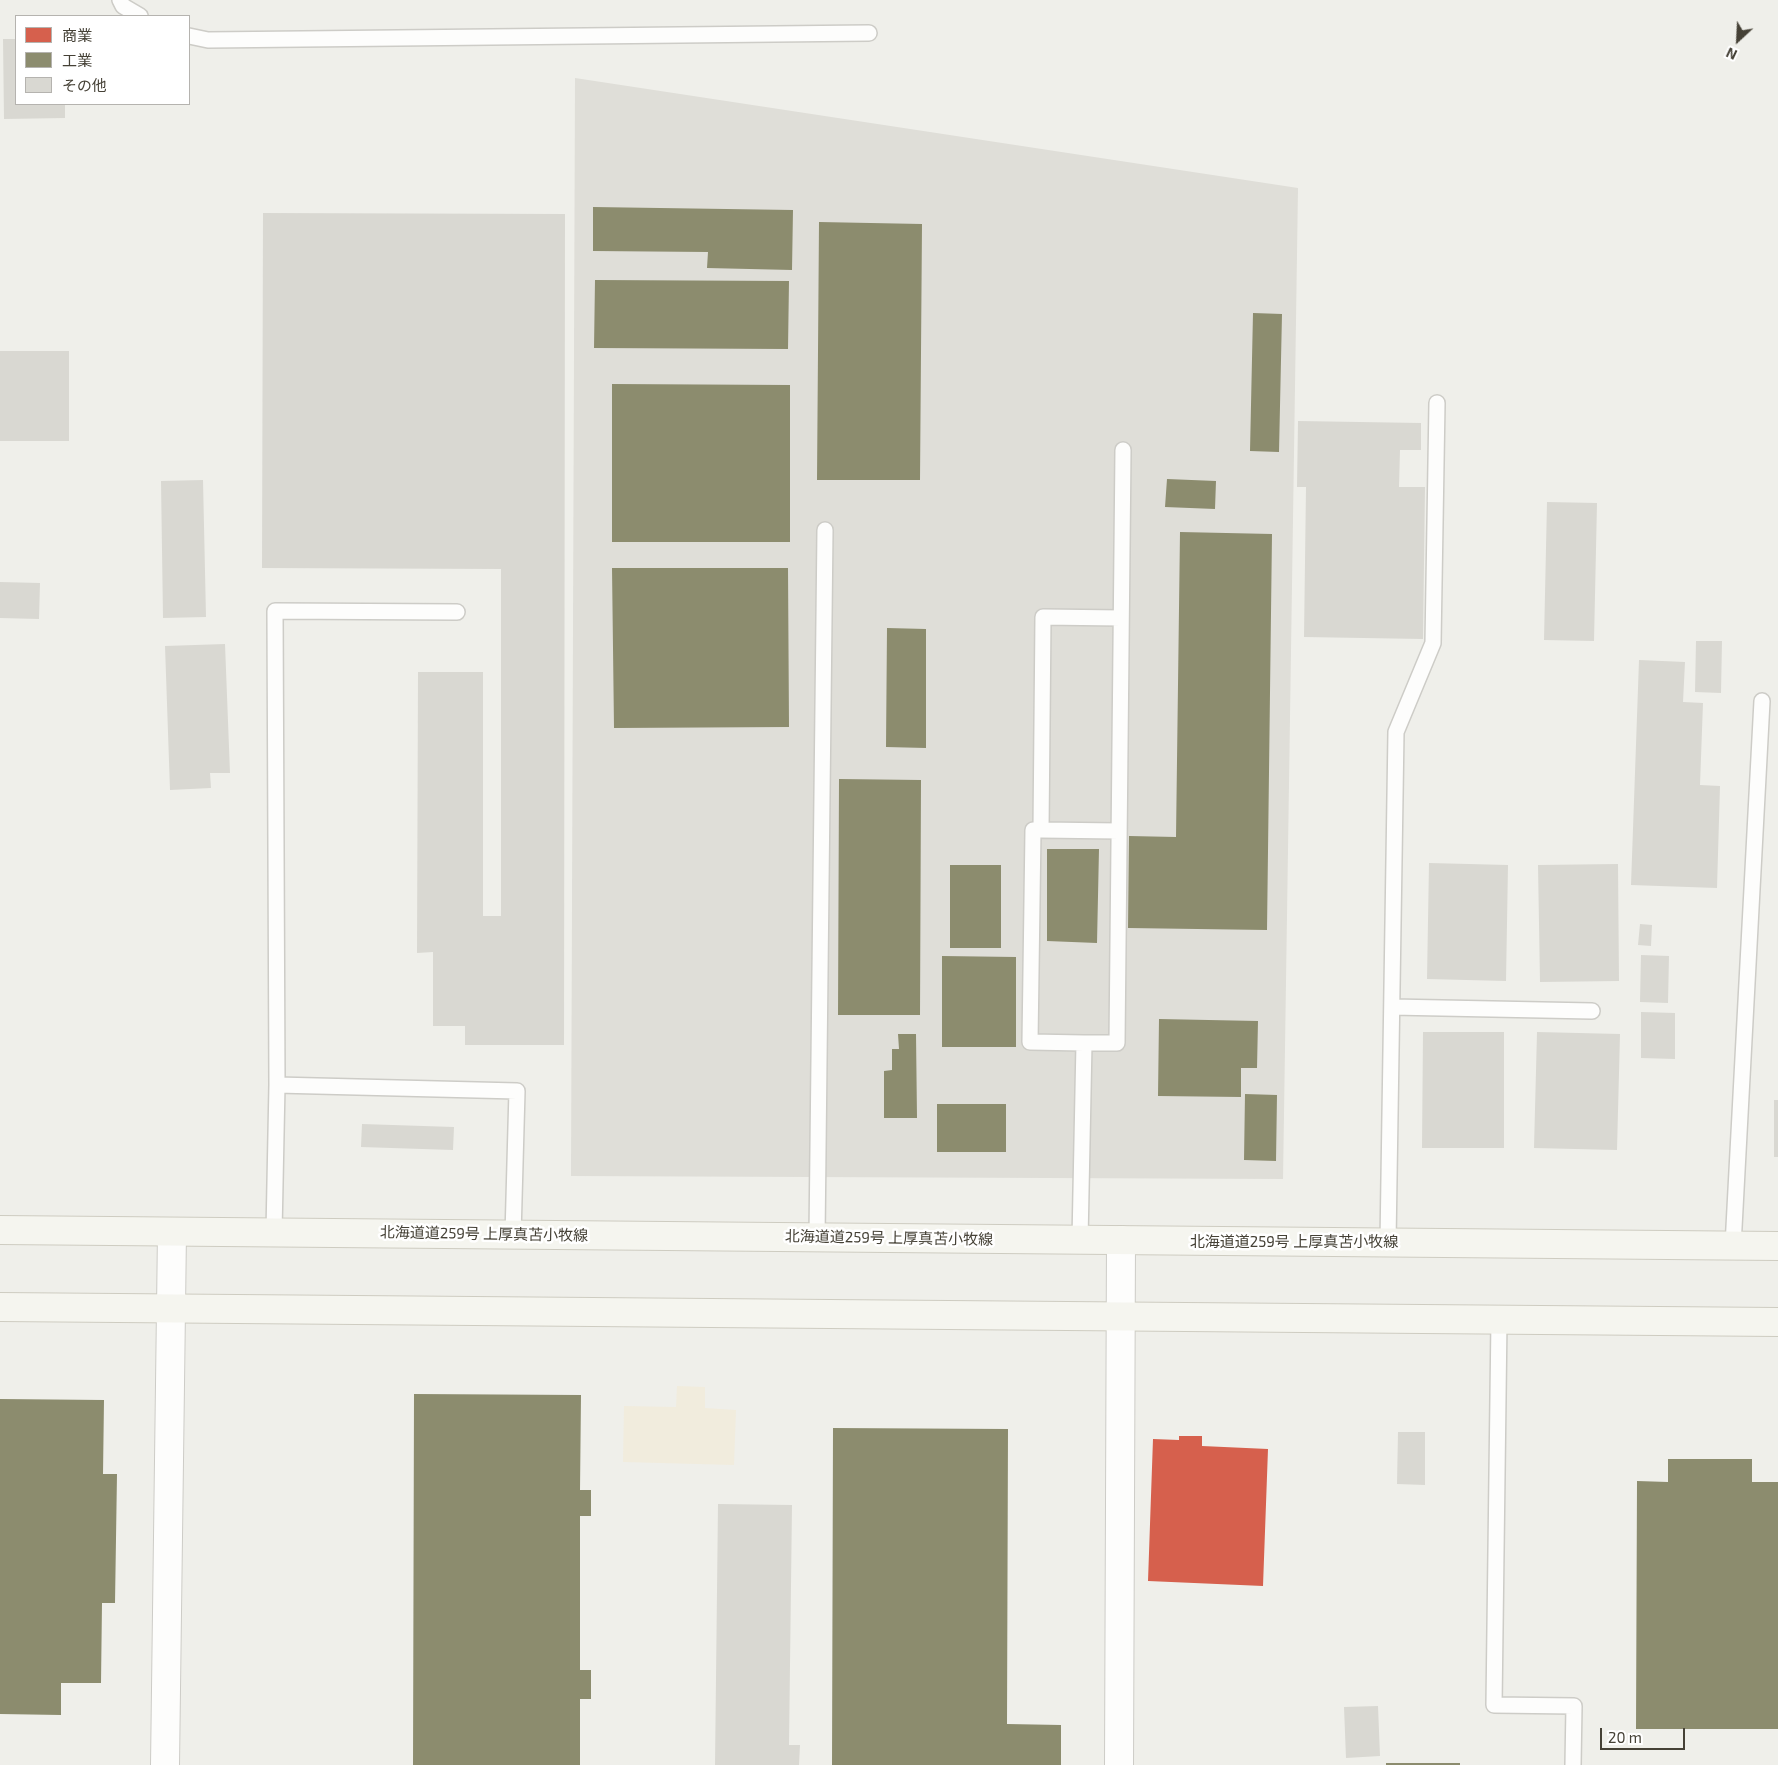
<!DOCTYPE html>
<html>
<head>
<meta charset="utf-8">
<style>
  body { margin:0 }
  #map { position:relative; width:1778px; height:1765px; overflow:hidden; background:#efefea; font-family:"Exo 2","Noto Sans JP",sans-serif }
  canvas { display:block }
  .legend { position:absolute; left:15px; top:15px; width:175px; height:90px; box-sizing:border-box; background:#fff; border:1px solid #b5b3af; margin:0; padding:6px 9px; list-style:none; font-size:15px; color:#454136 }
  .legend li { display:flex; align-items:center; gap:10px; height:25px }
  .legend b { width:25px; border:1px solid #b5b3af }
  .north { position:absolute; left:1713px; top:15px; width:50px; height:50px; -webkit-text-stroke:4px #fff; paint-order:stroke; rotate:205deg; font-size:14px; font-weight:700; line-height:20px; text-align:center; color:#454136 }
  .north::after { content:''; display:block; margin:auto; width:18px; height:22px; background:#454136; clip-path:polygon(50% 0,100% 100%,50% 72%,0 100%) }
  .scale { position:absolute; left:1600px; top:1728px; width:85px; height:22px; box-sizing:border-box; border:2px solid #454136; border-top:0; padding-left:6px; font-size:15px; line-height:18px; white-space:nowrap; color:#454136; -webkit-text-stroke:4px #fff; paint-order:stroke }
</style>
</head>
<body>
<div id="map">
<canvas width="1778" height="1765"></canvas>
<ul class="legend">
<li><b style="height:14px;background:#d6604d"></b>商業</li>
<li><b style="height:14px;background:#8c8c6e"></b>工業</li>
<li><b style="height:14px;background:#d9d8d2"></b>その他</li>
</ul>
<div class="north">N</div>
<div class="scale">20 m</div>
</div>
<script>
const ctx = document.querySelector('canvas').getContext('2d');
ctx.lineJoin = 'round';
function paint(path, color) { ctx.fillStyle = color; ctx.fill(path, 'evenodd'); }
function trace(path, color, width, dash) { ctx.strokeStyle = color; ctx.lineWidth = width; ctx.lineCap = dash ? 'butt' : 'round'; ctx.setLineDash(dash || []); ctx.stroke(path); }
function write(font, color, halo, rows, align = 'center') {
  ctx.font = font + ' "Exo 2","Noto Sans JP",sans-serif'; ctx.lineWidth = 5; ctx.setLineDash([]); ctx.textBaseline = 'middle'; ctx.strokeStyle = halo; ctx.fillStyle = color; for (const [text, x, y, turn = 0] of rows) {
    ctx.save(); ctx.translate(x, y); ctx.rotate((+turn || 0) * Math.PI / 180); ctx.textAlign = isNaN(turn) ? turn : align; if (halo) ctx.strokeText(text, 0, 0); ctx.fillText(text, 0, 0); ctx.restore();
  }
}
paint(new Path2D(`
  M 677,1386 L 705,1387 L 705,1408 L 736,1410 L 734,1465 L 623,1462 L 624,1406 L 676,1407 Z`), '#f1ecdd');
paint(new Path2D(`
  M 575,78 L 1298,188 L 1283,1179 L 571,1176 Z`), '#dfded8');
paint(new Path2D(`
  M 1179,1436 L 1202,1436 L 1202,1446 L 1268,1449 L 1263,1586 L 1148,1581 L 1153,1439 L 1179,1440 Z`), '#d6604d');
paint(new Path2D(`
  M 593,207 L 793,210 L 792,270 L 707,268 L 708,252 L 593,251 Z
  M 819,222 L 922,224 L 920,480 L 817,480 Z
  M 595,280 L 789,281 L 788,349 L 594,348 Z
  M 1253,313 L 1282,314 L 1279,452 L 1250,451 Z
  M 612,384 L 790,385 L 790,542 L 612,542 Z
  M 1167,479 L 1216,481 L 1215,509 L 1165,507 Z
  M 1180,532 L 1272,534 L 1267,930 L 1128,928 L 1129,836 L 1176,837 Z
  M 612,568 L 788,568 L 789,727 L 614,728 Z
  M 887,628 L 926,629 L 926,748 L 886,747 Z
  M 839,779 L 921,780 L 920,1015 L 838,1015 Z
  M 1047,849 L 1099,849 L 1097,943 L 1047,941 Z
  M 950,865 L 1001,865 L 1001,948 L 950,948 Z
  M 942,956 L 1016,957 L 1016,1047 L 942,1047 Z
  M 1159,1019 L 1258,1021 L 1257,1068 L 1241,1068 L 1241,1097 L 1158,1096 Z
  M 898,1034 L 916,1034 L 917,1118 L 884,1118 L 884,1071 L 892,1070 L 892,1049 L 899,1049 Z
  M 1245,1094 L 1277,1095 L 1276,1161 L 1244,1160 Z
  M 937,1104 L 1006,1104 L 1006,1152 L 937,1152 Z
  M 414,1394 L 581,1395 L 580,1490 L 591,1490 L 591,1516 L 580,1516 L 580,1670 L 591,1670 L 591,1699 L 580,1699 L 580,1765 L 413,1765 Z
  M 0,1399 L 104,1400 L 103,1474 L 117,1474 L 115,1603 L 102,1603 L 101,1683 L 61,1683 L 61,1715 L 0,1714 Z
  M 833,1428 L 1008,1429 L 1007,1724 L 1061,1725 L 1061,1765 L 832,1765 Z
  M 1668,1459 L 1752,1459 L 1752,1482 L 1778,1482 L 1778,1729 L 1636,1729 L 1637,1481 L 1668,1482 Z
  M 1386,1763 L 1460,1763 L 1460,1765 L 1386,1765 Z`), '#8c8c6e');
paint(new Path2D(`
  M 3,39 L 16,39 L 16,104 L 65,104 L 65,118 L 4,119 Z
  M 263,213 L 565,214 L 564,1045 L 465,1045 L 465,1026 L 433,1026 L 433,952 L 417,953 L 418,672 L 483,672 L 483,916 L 501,916 L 501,569 L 262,568 Z
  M 0,351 L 69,351 L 69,441 L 0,441 Z
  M 1298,421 L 1421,423 L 1421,450 L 1400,450 L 1399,487 L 1425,487 L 1423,639 L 1304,637 L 1306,487 L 1297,487 Z
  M 203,480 L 206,617 L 163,618 L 161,481 Z
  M 1547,502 L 1597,503 L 1594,641 L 1544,640 Z
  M 0,582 L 40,583 L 39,619 L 0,618 Z
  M 1696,641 L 1722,641 L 1721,693 L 1695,692 Z
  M 225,644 L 230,773 L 210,773 L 211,788 L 170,790 L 165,646 Z
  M 1639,660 L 1685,662 L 1683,702 L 1703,703 L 1700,785 L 1720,786 L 1717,888 L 1631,885 Z
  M 1429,863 L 1508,865 L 1506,981 L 1427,979 Z
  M 1618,864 L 1619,981 L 1540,982 L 1538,865 Z
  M 1640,924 L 1652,925 L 1651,946 L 1638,945 Z
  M 1641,955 L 1669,956 L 1668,1003 L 1640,1002 Z
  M 1641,1012 L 1675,1013 L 1675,1059 L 1641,1058 Z
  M 1423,1032 L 1504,1032 L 1504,1148 L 1422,1148 Z
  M 1537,1032 L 1620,1034 L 1617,1150 L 1534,1148 Z
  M 1774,1100 L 1778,1100 L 1778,1157 L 1774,1157 Z
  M 362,1124 L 454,1127 L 453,1150 L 361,1147 Z
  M 1398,1432 L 1425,1432 L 1425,1485 L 1397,1484 Z
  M 718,1504 L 792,1505 L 789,1745 L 800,1745 L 799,1765 L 715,1765 Z
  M 1378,1706 L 1380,1756 L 1346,1758 L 1344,1707 Z`), '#d9d8d2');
const lane = new Path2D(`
  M 120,0 L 123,6 L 140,16
  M 189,36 L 208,40 L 869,33
  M 1041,830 L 1033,830 L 1030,1042 L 1084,1043
  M 1119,831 L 1041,830 L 1043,617 L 1121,618
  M 1392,1007 L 1592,1011
  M 277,1085 L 275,611 L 457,612
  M 274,1232 L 277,1085 L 517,1091 L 513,1235
  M 817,1237 L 825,530
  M 1080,1240 L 1084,1043 L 1117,1043 L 1123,450
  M 1388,1242 L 1396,732 L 1433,643 L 1437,403
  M 1733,1246 L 1762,701
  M 1499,1320 L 1494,1705 L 1574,1706 L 1573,1765`);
const street = new Path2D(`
  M 165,1765 L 172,1232
  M 1119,1765 L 1121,1240`);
const secondary = new Path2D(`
  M 0,1230 L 1778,1246
  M 0,1307 L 1778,1322`);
trace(lane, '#cdccc7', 18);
trace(street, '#cdccc7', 30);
trace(secondary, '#ceccc1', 30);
trace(lane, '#fdfdfc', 15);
trace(street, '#fdfdfc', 28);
trace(secondary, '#f5f5ef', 28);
write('15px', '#454136', '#fff', [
  ["北海道道259号 上厚真苫小牧線",484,1234,1],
  ["北海道道259号 上厚真苫小牧線",889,1238,1],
  ["北海道道259号 上厚真苫小牧線",1294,1242]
]);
</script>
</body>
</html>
